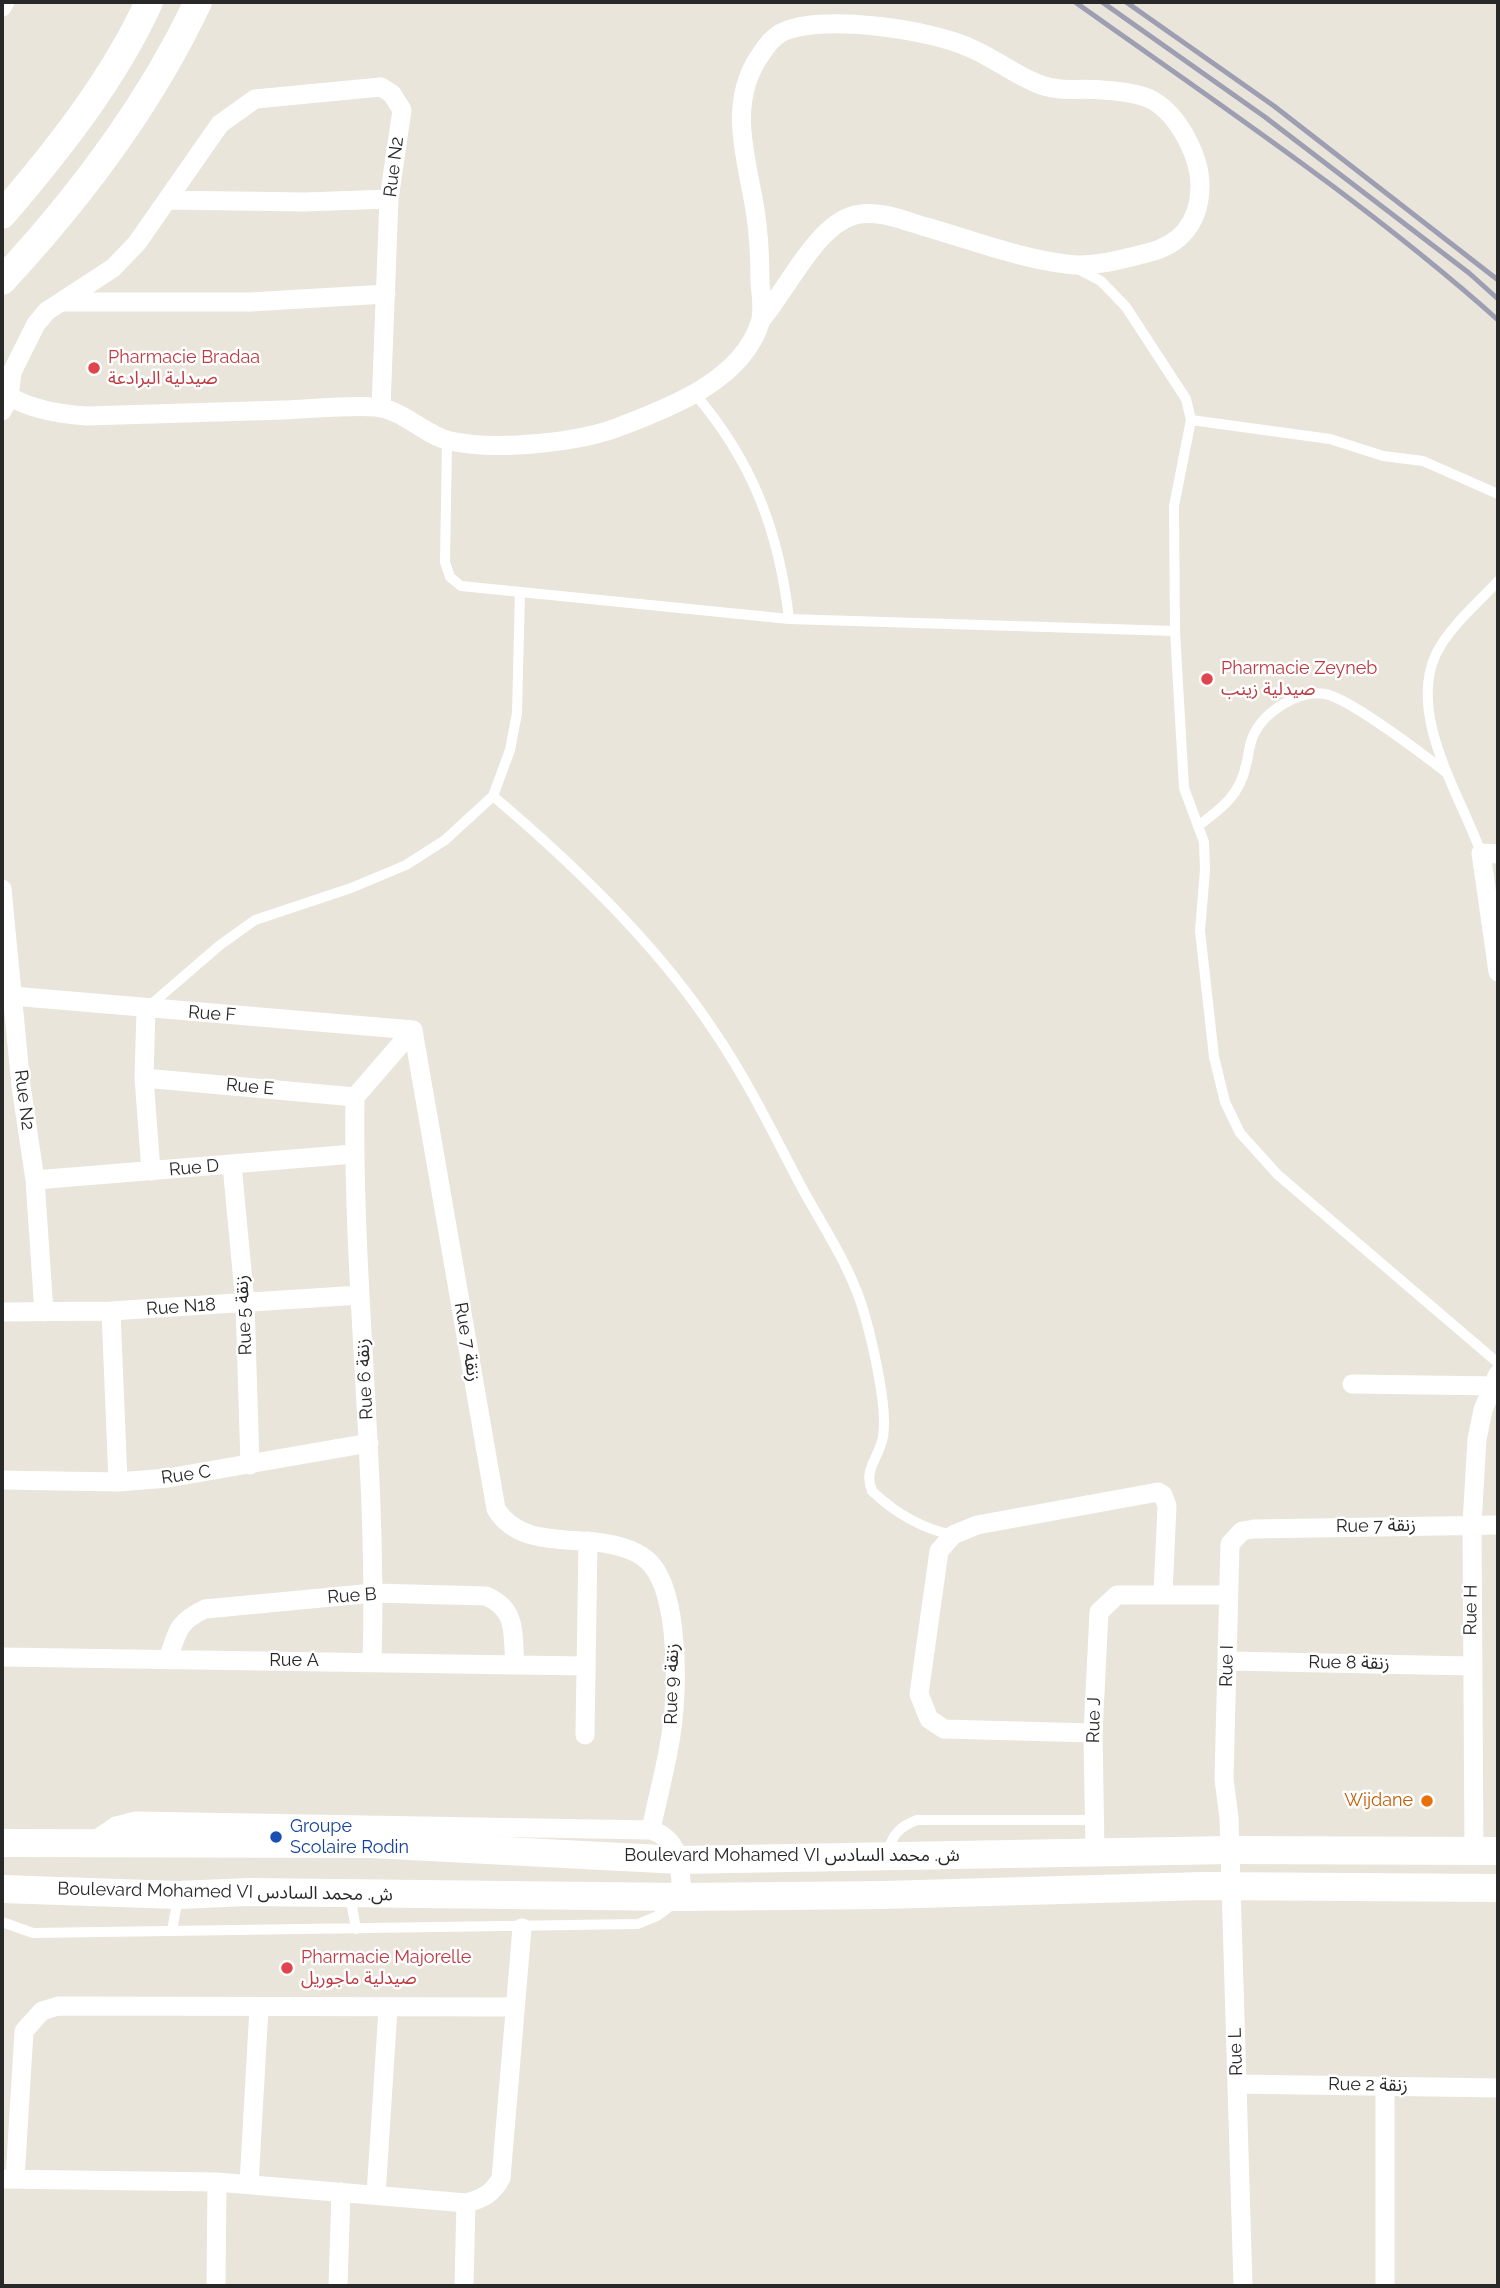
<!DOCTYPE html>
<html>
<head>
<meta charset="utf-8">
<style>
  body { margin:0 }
  #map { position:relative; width:1500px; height:2288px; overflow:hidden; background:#eae5da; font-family:Raleway,sans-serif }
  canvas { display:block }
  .frame { position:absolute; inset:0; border:4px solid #282828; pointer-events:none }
</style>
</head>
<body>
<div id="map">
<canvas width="1500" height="2288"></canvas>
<div class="frame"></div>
</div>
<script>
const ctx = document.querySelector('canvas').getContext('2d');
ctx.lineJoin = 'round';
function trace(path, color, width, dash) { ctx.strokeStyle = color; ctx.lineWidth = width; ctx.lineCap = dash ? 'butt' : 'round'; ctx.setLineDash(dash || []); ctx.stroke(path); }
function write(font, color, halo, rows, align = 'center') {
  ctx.font = font + ' Raleway,"Noto Sans Arabic",sans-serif'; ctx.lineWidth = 5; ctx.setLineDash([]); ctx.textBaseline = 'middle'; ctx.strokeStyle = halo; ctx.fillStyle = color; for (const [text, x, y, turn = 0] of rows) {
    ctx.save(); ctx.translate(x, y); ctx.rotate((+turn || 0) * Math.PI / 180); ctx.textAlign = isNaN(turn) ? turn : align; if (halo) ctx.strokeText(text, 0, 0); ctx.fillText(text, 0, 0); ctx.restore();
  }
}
trace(new Path2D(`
  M 1076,268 L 1101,281 L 1126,307 L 1186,399 L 1191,420 L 1174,506 L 1175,631 L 1184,788 L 1204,842 L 1205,870 L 1200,931 L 1214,1057 L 1225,1102 L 1240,1133 L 1278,1175 L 1498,1363
  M 694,393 C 752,460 779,531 789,619
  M 1191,420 L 1330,439 L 1383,456 L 1423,461 L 1498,494
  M 447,441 L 445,562 L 450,577 L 461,586 L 789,619 L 1175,631
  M 493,796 C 570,861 658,946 714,1031 C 748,1081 774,1135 802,1188 C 825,1230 853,1271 865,1316 C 873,1345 888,1408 883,1437 C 879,1458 863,1469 872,1491 C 895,1513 921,1528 952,1535
  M 1198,826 C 1222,808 1240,795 1246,765 C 1249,755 1249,743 1254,734 C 1265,711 1300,689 1325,694 C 1349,698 1425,756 1447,773
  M 1481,853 C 1461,796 1407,716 1436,654 C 1450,626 1477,604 1498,581
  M 147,1008 L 220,945 L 255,920 L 351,888 L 406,865 L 445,840 L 493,796 L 510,750 L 517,713 L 520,592
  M 887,1854 C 892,1836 898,1827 917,1820 L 1094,1820
  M 350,1895 L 356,1929
  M 2,1922 L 33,1933 L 638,1924 L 657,1916 L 673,1904
  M 172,1931 L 178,1897`), '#fff', 10);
trace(new Path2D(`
  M 2,7 L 5,2
  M 167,200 L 305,202 L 389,199
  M 62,302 L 250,302 L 386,294
  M 2,391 C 24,409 59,414 87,416 C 152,414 217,412 283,410 C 313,409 345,405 376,407 C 404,410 424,435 450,441 C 496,451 581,443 624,425 C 674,406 742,379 760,323 C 764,311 761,295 760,282 C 760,258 759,234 755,210 C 747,159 728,108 757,60 C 765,48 772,36 785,31 C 826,15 928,29 968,47 C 993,57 1016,76 1041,85 C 1060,92 1082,88 1102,90 C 1118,91 1139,93 1152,100 C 1179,115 1201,158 1200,188 C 1199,222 1181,245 1147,253 C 1122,259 1092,268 1066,264 C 1018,258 972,240 926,227 C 905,221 878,209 855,215 C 816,225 787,290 761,320
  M 2,411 L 9,397 L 12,372 L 36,324 L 47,311 L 113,268 L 137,243 L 220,124 L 255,99 L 381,87 L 392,94 L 402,110 L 389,199 L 381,407
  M 1498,854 L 1481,853 L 1498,972
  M 2,889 L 21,1086 L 35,1180 L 44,1312
  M 12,996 L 413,1030
  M 146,1009 L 144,1078 L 151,1171
  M 413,1030 L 496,1509 C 514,1539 550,1539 581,1541 C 602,1542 631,1546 647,1560 C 677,1586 677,1671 674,1709 C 671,1750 659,1790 651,1830
  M 144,1078 L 355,1097
  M 355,1097 C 352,1285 378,1473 372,1661
  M 355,1097 L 413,1030
  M 232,1165 L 245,1303 L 250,1465
  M 35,1180 L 354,1154
  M 111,1311 L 118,1482
  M 2,1312 L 111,1311 L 360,1295
  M 1352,1384 L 1498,1386
  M 2,1480 L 118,1482 L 168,1478 L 369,1443
  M 2,1657 L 585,1666
  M 168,1660 C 177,1632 177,1622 205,1609 L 374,1593 L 486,1596 C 518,1610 512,1633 515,1664
  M 1228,1661 L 1471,1666
  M 1093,1733 L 944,1729 L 929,1719 L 919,1694 L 939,1551 L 953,1535 L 977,1525 L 1158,1492 L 1163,1495 L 1167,1506 L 1163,1594
  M 585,1735 L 588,1541
  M 91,1843 L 116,1826 L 136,1821 L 651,1830 C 682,1840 680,1869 682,1897
  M 1474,1851 L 1472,1524 L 1477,1439 L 1483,1410 L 1498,1374
  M 1095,1853 L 1093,1733 L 1099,1612 L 1117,1595 L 1227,1595
  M 1237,2084 L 1498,2088
  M 2,2179 L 217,2182 L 466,2203 C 483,2199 493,2193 501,2178 L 522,1928
  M 15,2179 L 24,2031 L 42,2011 L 58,2006 L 515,2007
  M 249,2184 L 259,2008
  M 376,2195 L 388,2009
  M 216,2286 L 217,2182
  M 338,2286 L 341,2192
  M 464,2286 L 466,2203
  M 1243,2286 L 1229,1818 L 1224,1779 L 1230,1544 L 1242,1531 L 1254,1529 L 1498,1525
  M 1385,2286 L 1385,2085`), '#fff', 19);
trace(new Path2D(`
  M 2,215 C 57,151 114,79 149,2
  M 2,281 C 80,197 149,106 198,2
  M 2,1843 L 371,1844 L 680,1860 L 1230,1850 L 1498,1851
  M 2,1889 L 178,1895 L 249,1892 L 682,1897 L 883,1895 L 1204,1886 L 1498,1888`), '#fff', 28);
trace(new Path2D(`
  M 1075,2 C 1217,103 1368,204 1498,320
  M 1102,2 L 1265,117 L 1469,273 L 1498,299
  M 1126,2 L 1274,106 L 1498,280`), '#9d9eb2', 5);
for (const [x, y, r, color] of [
  [94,368,7,"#e0444e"],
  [1207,679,7,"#e0444e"],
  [1427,1801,7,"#e8710a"],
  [276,1837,7,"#1a4fb4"],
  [287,1968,7,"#e0444e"]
]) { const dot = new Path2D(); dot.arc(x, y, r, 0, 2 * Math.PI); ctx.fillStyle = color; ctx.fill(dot); trace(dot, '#fff', 2.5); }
write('18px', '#282828', '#fff', [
  ["Rue N2",394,167,-83],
  ["Rue F",212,1014,4],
  ["Rue E",250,1087,5],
  ["Rue N2",24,1100,83],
  ["Rue D",194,1168,-5],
  ["Rue N18",181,1307,-4],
  ["Rue 5 زنقة",244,1315,-93],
  ["Rue 7 زنقة",467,1342,80],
  ["Rue 6 زنقة",365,1379,-93],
  ["Rue C",186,1475,-8],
  ["Rue 7 زنقة",1376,1526,-1],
  ["Rue B",352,1596,-4],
  ["Rue H",1471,1610,-89],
  ["Rue A",294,1661],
  ["Rue 8 زنقة",1349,1663,1],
  ["Rue I",1227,1666,-89],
  ["Rue 9 زنقة",672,1684,-89],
  ["Rue J",1094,1720,-89],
  ["Boulevard Mohamed VI ش. محمد السادس",792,1856],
  ["Boulevard Mohamed VI ش. محمد السادس",225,1892,1],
  ["Rue L",1236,2052,-92],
  ["Rue 2 زنقة",1368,2085,1]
]);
write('18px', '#be3a42', '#fff', [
  ["Pharmacie Bradaa",108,358],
  ["صيدلية البرادعة",108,379],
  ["Pharmacie Zeyneb",1221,669],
  ["صيدلية زينب",1221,690],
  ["Pharmacie Majorelle",301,1958],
  ["صيدلية ماجوريل",301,1979]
], 'left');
write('18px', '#c56008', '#fff', [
  ["Wijdane",1413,1801]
], 'right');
write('18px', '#164399', '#fff', [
  ["Groupe",290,1827],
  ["Scolaire Rodin",290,1848]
], 'left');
</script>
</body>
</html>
